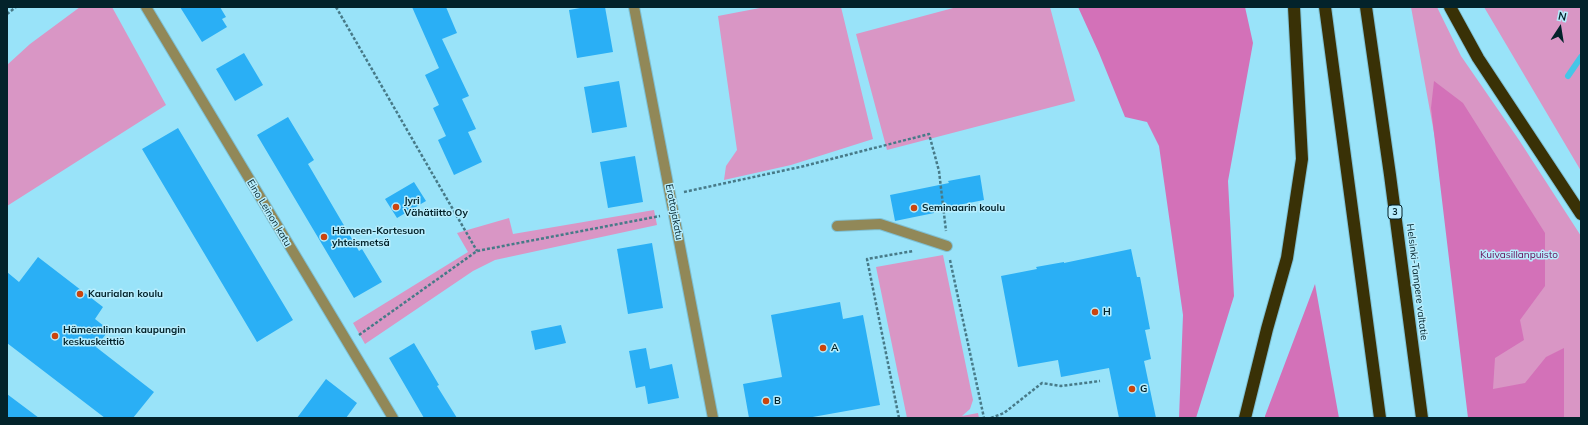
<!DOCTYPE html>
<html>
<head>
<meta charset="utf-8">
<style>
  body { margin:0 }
  #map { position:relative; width:1588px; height:425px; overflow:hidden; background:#99e3f9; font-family:Mulish,sans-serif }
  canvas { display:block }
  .frame { position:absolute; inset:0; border:8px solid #03232b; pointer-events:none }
  .north { position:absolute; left:1540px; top:8px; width:40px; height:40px; -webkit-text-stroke:3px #b7edfd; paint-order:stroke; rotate:12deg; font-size:11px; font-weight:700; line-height:16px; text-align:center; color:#03232b }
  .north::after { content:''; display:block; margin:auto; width:14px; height:18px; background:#03232b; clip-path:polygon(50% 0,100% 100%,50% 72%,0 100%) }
</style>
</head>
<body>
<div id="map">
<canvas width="1588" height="425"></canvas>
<div class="frame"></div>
<div class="north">N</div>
</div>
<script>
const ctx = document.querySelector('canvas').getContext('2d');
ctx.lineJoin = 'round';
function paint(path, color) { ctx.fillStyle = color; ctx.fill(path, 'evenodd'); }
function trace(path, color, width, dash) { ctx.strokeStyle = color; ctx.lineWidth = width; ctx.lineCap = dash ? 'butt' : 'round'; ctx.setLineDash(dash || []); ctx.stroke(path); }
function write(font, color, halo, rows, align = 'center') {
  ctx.font = font + ' Mulish,sans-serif'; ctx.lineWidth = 3; ctx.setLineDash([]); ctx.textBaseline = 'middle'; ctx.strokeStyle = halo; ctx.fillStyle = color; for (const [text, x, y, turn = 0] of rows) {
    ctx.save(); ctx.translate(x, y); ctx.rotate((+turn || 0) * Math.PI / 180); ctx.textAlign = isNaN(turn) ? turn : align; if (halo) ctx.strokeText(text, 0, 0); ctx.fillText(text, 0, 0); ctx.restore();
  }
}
paint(new Path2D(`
  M 80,7 L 112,7 L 166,105 L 7,206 L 7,65 L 30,44 Z
  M 765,7 L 841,7 L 873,139 L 791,165 L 724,180 L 726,166 L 737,150 L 718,16 Z
  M 957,7 L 1050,7 L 1075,101 L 887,150 L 856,34 Z
  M 1411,7 L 1437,7 L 1461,56 L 1519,140 L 1581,236 L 1581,418 L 1481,418 L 1460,275 Z
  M 1484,7 L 1581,7 L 1581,171 Z
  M 654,210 L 657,225 L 495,260 L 473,271 L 365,344 L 353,323 L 468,252 L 457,233 L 509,218 L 513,234 Z
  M 943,255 L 973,400 L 970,409 L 962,416 L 978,413 L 979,418 L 907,418 L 876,267 Z`), '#d996c5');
paint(new Path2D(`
  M 1078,7 L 1245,7 L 1253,43 L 1228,181 L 1234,296 L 1196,418 L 1179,418 L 1183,315 L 1159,146 L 1147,122 L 1125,117 L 1099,53 Z
  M 1434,81 L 1463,103 L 1545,233 L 1545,286 L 1520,320 L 1524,340 L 1495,358 L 1493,389 L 1525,383 L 1546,357 L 1564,348 L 1564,418 L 1468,418 L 1431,108 Z
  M 1315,284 L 1339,418 L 1265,418 L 1265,416 Z`), '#d371b8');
trace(new Path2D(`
  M 1568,76 L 1581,57`), '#45c6e7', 6);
paint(new Path2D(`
  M 180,7 L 220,7 L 226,17 L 222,19 L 227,27 L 202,42 Z
  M 412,7 L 446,7 L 457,33 L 442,39 L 469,96 L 462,99 L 476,129 L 468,132 L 482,162 L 454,175 L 438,140 L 446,136 L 433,108 L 439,105 L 425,75 L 439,68 Z
  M 586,7 L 605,7 L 613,52 L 577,58 L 569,10 Z
  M 244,53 L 263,85 L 235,101 L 216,69 Z
  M 619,81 L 627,127 L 592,133 L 584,87 Z
  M 288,117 L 314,160 L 308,164 L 359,251 L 362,249 L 382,282 L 354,298 L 257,135 Z
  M 178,128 L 293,320 L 257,342 L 142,149 Z
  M 635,156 L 643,202 L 608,208 L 600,162 Z
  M 980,175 L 984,200 L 933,210 L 934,213 L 895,221 L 890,195 L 949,183 L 948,181 Z
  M 414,182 L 426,201 L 397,218 L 385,199 Z
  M 652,243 L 663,308 L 628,314 L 617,249 Z
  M 1131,249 L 1137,277 L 1140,277 L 1150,329 L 1145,330 L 1151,359 L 1144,361 L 1156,418 L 1119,418 L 1109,368 L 1061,377 L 1058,360 L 1018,367 L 1001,276 L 1037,269 L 1036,267 L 1064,262 L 1064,263 Z
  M 38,257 L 103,307 L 95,319 L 109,330 L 96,347 L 154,392 L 133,418 L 105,418 L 7,343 L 7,272 L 19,282 Z
  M 840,302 L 843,319 L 863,315 L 880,405 L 807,418 L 749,418 L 743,384 L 782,377 L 771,315 Z
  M 561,325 L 566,343 L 535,350 L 531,331 Z
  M 414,343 L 439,385 L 437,386 L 457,418 L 424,418 L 389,358 Z
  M 646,348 L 650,369 L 672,364 L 679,398 L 648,404 L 645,386 L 636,388 L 629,351 Z
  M 326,379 L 357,403 L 346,418 L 297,418 Z
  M 7,394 L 39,418 L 7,418 Z`), '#2aaff5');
const lane = new Path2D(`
  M 837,226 L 880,224 L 947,246`);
const street = new Path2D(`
  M 146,7 L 393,418
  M 634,7 L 713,418`);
const highway = new Path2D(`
  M 1325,7 L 1380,418
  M 1366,7 L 1390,175 L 1422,418
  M 1450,7 L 1478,58 L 1581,214
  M 1245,418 L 1267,329 L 1287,258 L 1302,159 L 1294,7`);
trace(lane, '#7ec0d4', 12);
trace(street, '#7ec0d4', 12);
trace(highway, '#7ec0d4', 14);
trace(new Path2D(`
  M 336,7 L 477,251
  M 7,14 L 16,7
  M 684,192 L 800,167 L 929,134 L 939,171 L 946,231
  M 950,260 L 984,418
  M 359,335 L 477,251 L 660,216
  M 899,418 L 867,259 L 913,251
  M 991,418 L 1004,413 L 1042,383 L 1061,386 L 1100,381`), '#477a88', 2.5, [3, 2]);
trace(lane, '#918858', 10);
trace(street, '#918858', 10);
trace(highway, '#393106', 12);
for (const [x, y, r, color] of [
  [396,207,4,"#cb450e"],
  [914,208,4,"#cb450e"],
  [324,237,4,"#cb450e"],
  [80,294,4,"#cb450e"],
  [1095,312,4,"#cb450e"],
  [55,336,4,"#cb450e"],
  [823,348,4,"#cb450e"],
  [1132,389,4,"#cb450e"],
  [766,401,4,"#cb450e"]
]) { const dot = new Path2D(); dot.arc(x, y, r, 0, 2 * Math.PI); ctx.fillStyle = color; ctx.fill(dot); trace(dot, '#b7edfd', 1.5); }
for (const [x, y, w] of [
  [1395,212,14]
]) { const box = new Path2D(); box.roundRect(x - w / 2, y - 7, w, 14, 3); ctx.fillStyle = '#b7edfd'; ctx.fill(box); trace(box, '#03232b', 1); }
write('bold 9px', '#03232b', null, [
  ["3",1395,212]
]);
write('bold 10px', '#03232b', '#b7edfd', [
  ["Jyri",404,201],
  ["Vähätiitto Oy",404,213],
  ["Seminaarin koulu",922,208],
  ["Hämeen-Kortesuon",332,231],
  ["yhteismetsä",332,243],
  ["Kaurialan koulu",88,294],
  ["H",1103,312],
  ["Hämeenlinnan kaupungin",63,330],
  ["keskuskeittiö",63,342],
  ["A",831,348],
  ["G",1140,389],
  ["B",774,401]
], 'left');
write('10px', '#03232b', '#b7edfd', [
  ["Erottajakatu",674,212,79],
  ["Eino Leinon katu",269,213,59],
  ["Helsinki-Tampere valtatie",1417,282,83]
]);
write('10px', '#650a53', '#b7edfd', [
  ["Kuivasillanpuisto",1519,255]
]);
</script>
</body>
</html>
